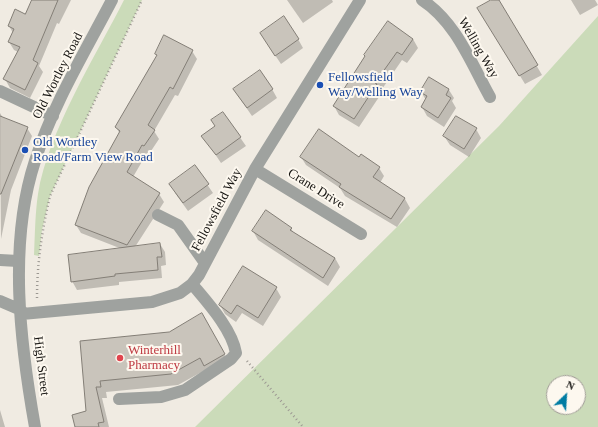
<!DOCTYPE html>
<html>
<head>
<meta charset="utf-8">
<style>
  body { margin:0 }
  #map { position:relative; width:598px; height:427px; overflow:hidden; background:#f0ebe2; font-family:"Times New Roman",serif }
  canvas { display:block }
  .north { position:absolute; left:546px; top:375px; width:40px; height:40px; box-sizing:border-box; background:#fdf8ef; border:1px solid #a19d97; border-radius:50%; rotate:25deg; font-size:11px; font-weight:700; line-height:16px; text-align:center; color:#171512 }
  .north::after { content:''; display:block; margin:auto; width:14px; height:18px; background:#007ca3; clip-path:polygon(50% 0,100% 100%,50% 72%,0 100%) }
</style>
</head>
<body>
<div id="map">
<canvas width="598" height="427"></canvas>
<div class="north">N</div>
</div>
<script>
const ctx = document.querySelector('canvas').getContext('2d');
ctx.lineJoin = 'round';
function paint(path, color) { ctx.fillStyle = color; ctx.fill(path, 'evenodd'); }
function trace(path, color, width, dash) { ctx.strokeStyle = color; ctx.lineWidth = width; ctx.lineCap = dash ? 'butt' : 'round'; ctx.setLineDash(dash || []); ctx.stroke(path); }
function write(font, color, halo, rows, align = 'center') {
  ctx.font = font + ' "Times New Roman",serif'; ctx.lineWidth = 4; ctx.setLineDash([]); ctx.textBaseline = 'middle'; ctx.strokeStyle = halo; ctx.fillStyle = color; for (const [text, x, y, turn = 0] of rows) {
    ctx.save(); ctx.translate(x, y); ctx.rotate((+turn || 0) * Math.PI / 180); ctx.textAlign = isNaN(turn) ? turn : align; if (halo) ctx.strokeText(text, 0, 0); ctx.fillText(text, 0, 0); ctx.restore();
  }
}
paint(new Path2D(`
  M 124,0 L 142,0 L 50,196 L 42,230 L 39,256 L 34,255 C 35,235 35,214 38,194 C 48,132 95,57 124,0 Z
  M 598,16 L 598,427 L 195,427 L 499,126 ZM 554,383 L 578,383 L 578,407 L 554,407 Z`), '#cbdbb9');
paint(new Path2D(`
  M 33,0 L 71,0 L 59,24 L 57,23 L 39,66 L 43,72 L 30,98 L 10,88 L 5,79 L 18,52 L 14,50 L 9,42 L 13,33 L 9,26 L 26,15 Z
  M 287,0 L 332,0 L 333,2 L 303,23 Z
  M 493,0 L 498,0 L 542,75 L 525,84 L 484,17 Z
  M 571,0 L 595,0 L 598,5 L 580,15 Z
  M 261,34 L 298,39 L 303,48 L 281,64 Z
  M 413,39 L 418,48 L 407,63 L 402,60 L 380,92 L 381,94 L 359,127 L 339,115 L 334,106 L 366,57 Z
  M 192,51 L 197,59 L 178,96 L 175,95 L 154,131 L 159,139 L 149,154 L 147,153 L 133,177 L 159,194 L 164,202 L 135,247 L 160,244 L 165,252 L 166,265 L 161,266 L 162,278 L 119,282 L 119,285 L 77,290 L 72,281 L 122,249 L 81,233 L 76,225 L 120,134 L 116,127 L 157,56 L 156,54 Z
  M 272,89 L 277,98 L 252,116 L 234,90 Z
  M 449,90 L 454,98 L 452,101 L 456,108 L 444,127 L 427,116 L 422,107 L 426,100 L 421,92 Z
  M 0,113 L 3,118 L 27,128 L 32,136 L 11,190 L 1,239 Z
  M 223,113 L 246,146 L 221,163 L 203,136 L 216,126 Z
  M 476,129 L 481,138 L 469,157 L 450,145 L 444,136 Z
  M 301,157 L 379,168 L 384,176 L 380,183 L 405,199 L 410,208 L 397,227 L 345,196 L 340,188 L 306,165 Z
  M 195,167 L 213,193 L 188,211 L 175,193 Z
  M 291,228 L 294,234 L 335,258 L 340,267 L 328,286 L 258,240 L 253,231 Z
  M 276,288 L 281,297 L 263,326 L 242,313 L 236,322 L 225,314 L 220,305 Z
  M 201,315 L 231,366 L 207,369 L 178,385 L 106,392 L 107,398 L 102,398 L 109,427 L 76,427 L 87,412 L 81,342 L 169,333 Z
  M 0,410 L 5,427 L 0,427 Z`), '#0003');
const building = new Path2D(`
  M 32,0 L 58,0 L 33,60 L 38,63 L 25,90 L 3,79 L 20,47 L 8,42 L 14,29 L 8,26 L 15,9 L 25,14 Z
  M 491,0 L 499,0 L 538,65 L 519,76 L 477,8 Z
  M 284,16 L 299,39 L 275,56 L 260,33 Z
  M 388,21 L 413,39 L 402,55 L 397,52 L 375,83 L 377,84 L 354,119 L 333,106 L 365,56 L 364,55 Z
  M 164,35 L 193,50 L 173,89 L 170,87 L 148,125 L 155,130 L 144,146 L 142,145 L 127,172 L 160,193 L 127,245 L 75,225 L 89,187 L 120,131 L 115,127 L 157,55 L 155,54 Z
  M 260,70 L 273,89 L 247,108 L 233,89 Z
  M 429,77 L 449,89 L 446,95 L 451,98 L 438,118 L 421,107 L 427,96 L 420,92 Z
  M 223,112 L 241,137 L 216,155 L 201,136 L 215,126 L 211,120 Z
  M 0,116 L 28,127 L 1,194 L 0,194 Z
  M 456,116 L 477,128 L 464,149 L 443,136 Z
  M 319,129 L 359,157 L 361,154 L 380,167 L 373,177 L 405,198 L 391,219 L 339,187 L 341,184 L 300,157 Z
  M 195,165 L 209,184 L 183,203 L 169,184 Z
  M 266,210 L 292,228 L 290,230 L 335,258 L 323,278 L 252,231 Z
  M 160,243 L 162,257 L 157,257 L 158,270 L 115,274 L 115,276 L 71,282 L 68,255 Z
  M 243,266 L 277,287 L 258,318 L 237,305 L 231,314 L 219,305 Z
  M 202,313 L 225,354 L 204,366 L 200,358 L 171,374 L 100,381 L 101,387 L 96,387 L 104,422 L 98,423 L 99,427 L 75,427 L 72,415 L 86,411 L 80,341 L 169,332 Z`);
paint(building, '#c9c4bb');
trace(building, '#837e76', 1);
trace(new Path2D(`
  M 37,298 C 37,263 42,230 50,196 L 142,0
  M 247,361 L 303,427`), '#9c9892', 2.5, [1, 3]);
trace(new Path2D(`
  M 422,0 C 456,22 471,63 490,97
  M 0,91 L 53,116
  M 255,169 L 361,234
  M 158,215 L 178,225 L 205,263
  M 0,260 L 18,261
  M 0,301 L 21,310
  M 22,314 L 152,302 L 180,293 L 192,284 L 199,275 L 255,169 L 360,0
  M 119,399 L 161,397 L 185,390 L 231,359 L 236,353 C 232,329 207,302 192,284
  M 35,427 C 20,343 8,243 35,161 C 53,104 85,52 112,0`), '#9fa29f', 12);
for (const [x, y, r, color] of [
  [320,85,4,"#1a4fb4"],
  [25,150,4,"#1a4fb4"],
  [120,358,4,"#e0444e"]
]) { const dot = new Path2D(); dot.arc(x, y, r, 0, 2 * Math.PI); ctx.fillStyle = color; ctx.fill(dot); trace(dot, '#fdf8ef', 1.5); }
write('13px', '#171512', '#fdf8ef', [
  ["Welling Way",478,48,60],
  ["Old Wortley Road",58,76,-63],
  ["Crane Drive",316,189,32],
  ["Fellowsfield Way",217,210,-62],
  ["High Street",41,366,83]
]);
write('13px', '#164399', '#fdf8ef', [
  ["Fellowsfield",328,78],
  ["Way/Welling Way",328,93],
  ["Old Wortley",33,143],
  ["Road/Farm View Road",33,158]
], 'left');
write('13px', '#be3a42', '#fdf8ef', [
  ["Winterhill",128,351],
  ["Pharmacy",128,366]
], 'left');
</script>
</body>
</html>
